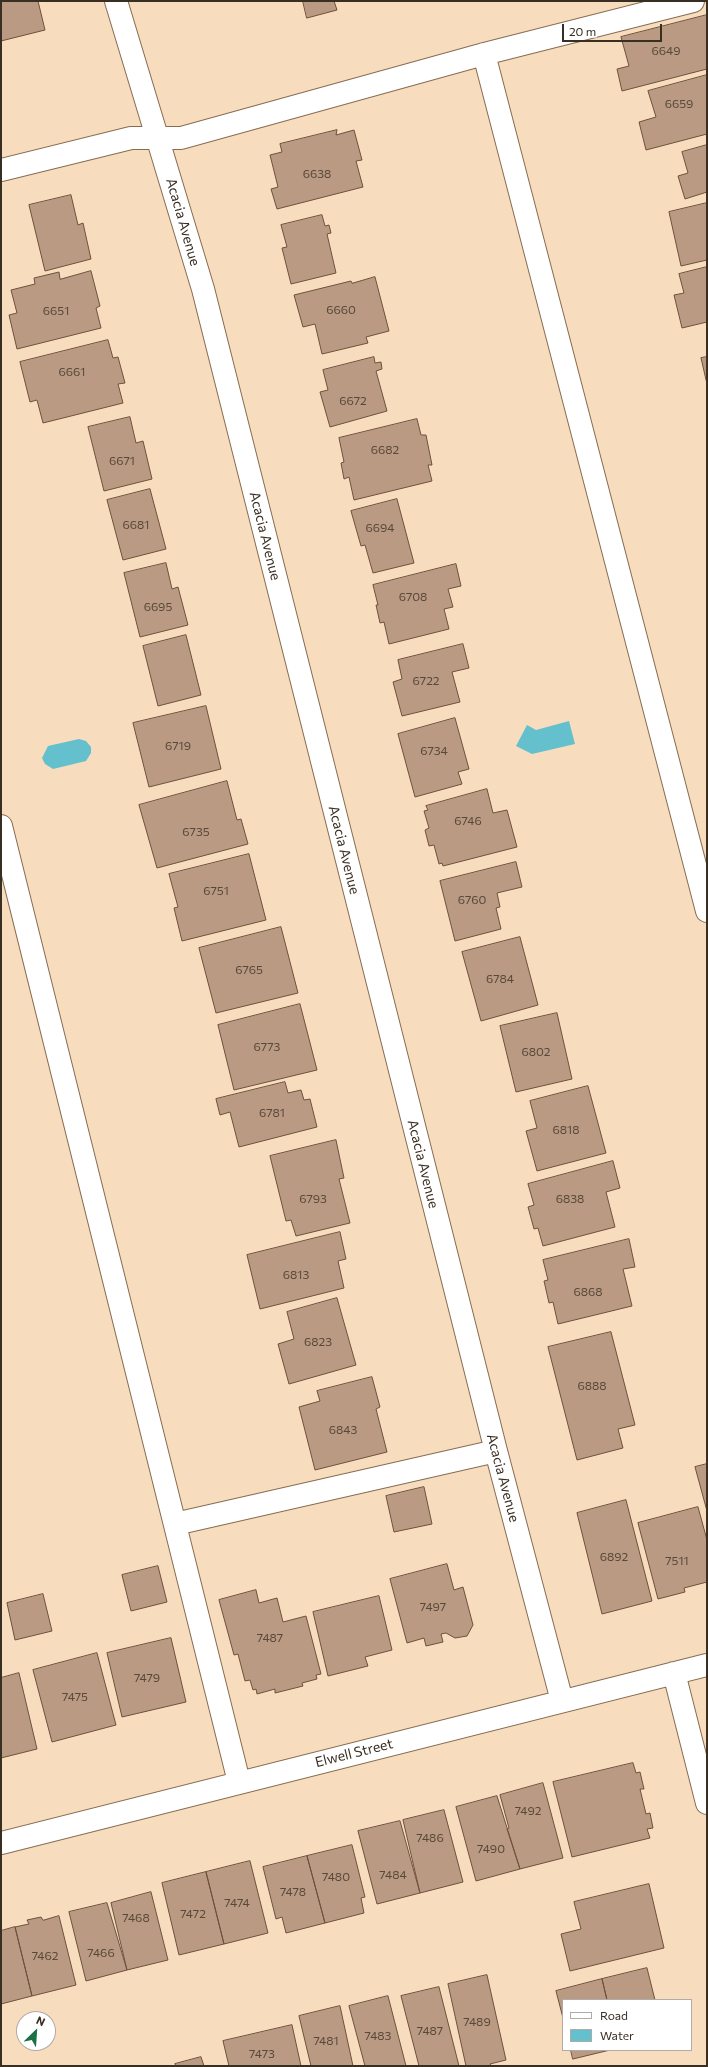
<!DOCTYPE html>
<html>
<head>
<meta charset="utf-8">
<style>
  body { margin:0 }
  #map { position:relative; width:708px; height:2067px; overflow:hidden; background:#f8dcbe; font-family:Commissioner,sans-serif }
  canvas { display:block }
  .frame { position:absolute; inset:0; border:2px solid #392e22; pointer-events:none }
  .legend { position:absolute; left:562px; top:1999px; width:130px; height:52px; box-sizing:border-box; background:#fff; border:1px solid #b0aba7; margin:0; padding:5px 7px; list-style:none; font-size:12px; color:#392e22 }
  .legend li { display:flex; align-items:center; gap:8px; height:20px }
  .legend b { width:20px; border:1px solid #b0aba7 }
  .north { position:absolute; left:16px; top:2011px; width:40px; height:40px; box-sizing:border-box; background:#fff; border:1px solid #b0aba7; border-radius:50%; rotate:25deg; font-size:11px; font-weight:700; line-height:16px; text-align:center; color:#392e22 }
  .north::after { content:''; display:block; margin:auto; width:14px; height:18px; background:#1b7144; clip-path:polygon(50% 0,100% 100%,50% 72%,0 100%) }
  .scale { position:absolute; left:562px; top:24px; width:100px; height:18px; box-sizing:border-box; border:2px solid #392e22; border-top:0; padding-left:5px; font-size:12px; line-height:14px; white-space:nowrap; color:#392e22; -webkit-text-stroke:3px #fff; paint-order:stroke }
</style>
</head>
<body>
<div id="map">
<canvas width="708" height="2067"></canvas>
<div class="frame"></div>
<ul class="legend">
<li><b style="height:5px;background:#fff"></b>Road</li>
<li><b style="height:11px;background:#64c0cc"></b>Water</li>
</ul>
<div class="north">N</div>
<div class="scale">20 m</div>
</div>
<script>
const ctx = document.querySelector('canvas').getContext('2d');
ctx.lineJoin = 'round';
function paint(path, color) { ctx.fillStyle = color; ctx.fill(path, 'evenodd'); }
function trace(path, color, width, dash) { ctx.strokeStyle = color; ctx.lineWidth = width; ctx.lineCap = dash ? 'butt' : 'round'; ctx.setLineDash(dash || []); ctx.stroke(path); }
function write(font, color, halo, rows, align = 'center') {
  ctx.font = font + ' Commissioner,sans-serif'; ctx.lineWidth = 4; ctx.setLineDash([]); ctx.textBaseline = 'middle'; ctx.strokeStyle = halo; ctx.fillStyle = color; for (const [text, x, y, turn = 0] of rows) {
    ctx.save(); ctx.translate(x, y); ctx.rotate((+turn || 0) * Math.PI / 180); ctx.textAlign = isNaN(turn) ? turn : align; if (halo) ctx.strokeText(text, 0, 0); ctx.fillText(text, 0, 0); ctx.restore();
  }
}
paint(new Path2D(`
  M 569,721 L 575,744 L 532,754 L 516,746 L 527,725 L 536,730 Z
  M 79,739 L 86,741 L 91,747 L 91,753 L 86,761 L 53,769 L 45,764 L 42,758 L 48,746 Z`), '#64c0cc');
const building = new Path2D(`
  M 1,1 L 38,1 L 45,30 L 1,41 Z
  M 303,1 L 334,1 L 337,10 L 307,18 Z
  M 707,15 L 707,69 L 622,91 L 617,69 L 629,66 L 621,37 Z
  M 707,75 L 707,134 L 646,150 L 639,122 L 656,117 L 648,91 Z
  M 337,130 L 336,135 L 354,130 L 362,160 L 356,161 L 363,187 L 277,209 L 271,189 L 278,187 L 270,155 L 282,152 L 280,144 Z
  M 707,145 L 707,192 L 685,199 L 678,176 L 688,173 L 682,152 Z
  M 71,195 L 78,225 L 83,223 L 91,259 L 45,271 L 29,205 Z
  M 707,203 L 707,260 L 681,266 L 669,212 Z
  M 322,215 L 325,226 L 329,225 L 331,233 L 327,234 L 336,273 L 291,284 L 282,248 L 287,247 L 281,225 Z
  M 707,267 L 707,322 L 682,328 L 674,295 L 684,293 L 679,274 Z
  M 91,271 L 100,306 L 96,308 L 101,328 L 17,349 L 9,315 L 17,313 L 11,290 L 35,284 L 34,278 L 59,272 L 60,279 Z
  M 375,277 L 389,331 L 366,337 L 368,343 L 322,354 L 315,324 L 303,327 L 294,295 L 351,281 L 352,283 Z
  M 108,340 L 113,358 L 118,357 L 125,383 L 118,384 L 123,403 L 43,423 L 37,400 L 30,402 L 20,362 Z
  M 374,357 L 375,363 L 381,362 L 382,369 L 376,371 L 387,411 L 330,427 L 320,392 L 328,390 L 323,370 Z
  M 707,357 L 707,384 L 701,358 Z
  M 130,417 L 136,443 L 143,441 L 152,479 L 104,491 L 88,427 Z
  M 417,419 L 421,435 L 426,435 L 432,465 L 428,465 L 432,481 L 354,500 L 349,477 L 344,479 L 341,463 L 344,462 L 339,438 Z
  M 150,489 L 166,549 L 123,560 L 107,500 Z
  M 397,499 L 414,563 L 373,573 L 365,545 L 361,546 L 351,511 Z
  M 166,563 L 172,589 L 178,587 L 188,625 L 140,637 L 124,573 Z
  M 456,564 L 461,586 L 448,589 L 453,607 L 444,609 L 449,629 L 389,644 L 384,622 L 380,623 L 376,605 L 378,605 L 373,585 Z
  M 186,635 L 201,695 L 158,706 L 143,646 Z
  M 463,644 L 469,668 L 452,672 L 460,702 L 402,716 L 393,682 L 402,679 L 398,660 Z
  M 206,706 L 221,769 L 149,787 L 133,723 Z
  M 455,718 L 469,769 L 458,772 L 462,784 L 415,797 L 398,734 Z
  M 227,781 L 237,820 L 241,819 L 248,844 L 157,868 L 139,805 Z
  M 487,789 L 493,813 L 507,810 L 517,847 L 443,866 L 442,863 L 439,864 L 434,845 L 429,846 L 425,830 L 429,828 L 424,811 L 428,810 L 426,806 Z
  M 249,854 L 266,920 L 182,941 L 174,908 L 178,907 L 169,874 Z
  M 516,862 L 522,887 L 497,893 L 500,907 L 496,908 L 501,929 L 455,941 L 440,881 Z
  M 281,927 L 298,993 L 216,1013 L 199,948 Z
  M 520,937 L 538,1005 L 481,1021 L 462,952 Z
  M 300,1004 L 317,1070 L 234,1090 L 218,1025 Z
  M 557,1013 L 572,1079 L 516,1092 L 500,1026 Z
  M 285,1082 L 288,1093 L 301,1090 L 304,1100 L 310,1099 L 317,1127 L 239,1147 L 230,1112 L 220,1115 L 216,1099 Z
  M 588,1086 L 606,1153 L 537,1171 L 526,1131 L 537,1128 L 530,1101 Z
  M 336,1140 L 344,1178 L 339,1179 L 350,1223 L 296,1236 L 291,1220 L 286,1221 L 270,1156 Z
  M 613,1161 L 620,1188 L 606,1192 L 615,1227 L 543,1246 L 538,1228 L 534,1229 L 528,1207 L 534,1205 L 528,1184 Z
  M 340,1232 L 346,1259 L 338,1261 L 344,1288 L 260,1309 L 247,1255 Z
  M 629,1239 L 635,1267 L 623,1269 L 632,1306 L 558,1324 L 553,1302 L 549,1303 L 544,1281 L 548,1280 L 543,1260 Z
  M 337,1298 L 356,1365 L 289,1384 L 278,1344 L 294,1339 L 287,1312 Z
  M 611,1332 L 635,1425 L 618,1429 L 623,1448 L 577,1460 L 548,1347 Z
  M 372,1377 L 380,1407 L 376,1409 L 387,1452 L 315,1470 L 299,1407 L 320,1401 L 317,1391 Z
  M 707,1464 L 707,1511 L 695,1467 Z
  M 424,1487 L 432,1524 L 394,1532 L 386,1496 Z
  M 626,1500 L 652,1601 L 602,1614 L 577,1513 Z
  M 698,1507 L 707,1540 L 707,1582 L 684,1588 L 685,1592 L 658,1599 L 638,1523 Z
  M 447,1564 L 454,1590 L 463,1587 L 473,1625 L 467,1636 L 455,1638 L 446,1633 L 441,1634 L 443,1642 L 426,1646 L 424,1638 L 407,1643 L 390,1579 Z
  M 158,1566 L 167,1602 L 131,1611 L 122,1575 Z
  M 256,1590 L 259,1603 L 277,1598 L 283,1622 L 306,1616 L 321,1674 L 316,1675 L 317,1679 L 302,1683 L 303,1686 L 275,1693 L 275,1689 L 257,1694 L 256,1689 L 253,1690 L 250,1680 L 245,1681 L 238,1654 L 234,1655 L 219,1600 Z
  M 43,1594 L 52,1631 L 15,1640 L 7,1603 Z
  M 379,1596 L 392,1650 L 365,1657 L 368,1666 L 328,1676 L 313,1612 Z
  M 171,1638 L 186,1702 L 122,1717 L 107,1653 Z
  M 97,1653 L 116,1725 L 52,1742 L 33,1670 Z
  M 19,1673 L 37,1749 L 1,1758 L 1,1678 Z
  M 633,1763 L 636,1773 L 640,1772 L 644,1789 L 640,1789 L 646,1814 L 650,1813 L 653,1828 L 647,1829 L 650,1838 L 572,1857 L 553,1782 Z
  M 543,1783 L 563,1858 L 520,1869 L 507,1829 L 509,1828 L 500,1795 Z
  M 497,1796 L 520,1869 L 476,1881 L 456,1807 Z
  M 444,1810 L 463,1882 L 420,1893 L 403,1820 Z
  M 400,1821 L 420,1893 L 377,1904 L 358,1831 Z
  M 352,1845 L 365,1897 L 361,1898 L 364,1913 L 325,1923 L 307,1856 Z
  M 307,1856 L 325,1923 L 286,1933 L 282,1917 L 276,1919 L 263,1867 Z
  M 250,1861 L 268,1933 L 224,1944 L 206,1872 Z
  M 206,1872 L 224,1944 L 179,1955 L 162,1883 Z
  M 649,1884 L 664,1948 L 570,1971 L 561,1934 L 581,1929 L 574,1902 Z
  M 151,1892 L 168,1960 L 127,1970 L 111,1903 Z
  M 107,1903 L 127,1970 L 86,1981 L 69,1912 Z
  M 59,1916 L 76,1985 L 32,1996 L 15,1927 L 29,1924 L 27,1920 L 41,1917 L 43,1920 Z
  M 15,1927 L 32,1996 L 1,2004 L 1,1931 Z
  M 647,1968 L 655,2000 L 607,2000 L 602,1979 Z
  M 487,1975 L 506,2060 L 490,2064 L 491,2066 L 466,2066 L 448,1984 Z
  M 602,1979 L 607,2000 L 563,2000 L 563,2018 L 556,1991 Z
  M 439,1987 L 459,2066 L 419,2066 L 401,1996 Z
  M 388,1996 L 406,2066 L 365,2066 L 349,2006 Z
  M 340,2006 L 353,2066 L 311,2066 L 299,2016 Z
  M 292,2025 L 301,2066 L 229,2066 L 223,2041 Z
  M 571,2050 L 610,2050 L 573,2059 Z
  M 201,2057 L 204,2066 L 176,2066 L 175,2064 Z`);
paint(building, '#ba9a83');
trace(building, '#6d513c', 1);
const minor = new Path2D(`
  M 116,1 L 203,289 L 496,1451 L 562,1701
  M 484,54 L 707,911
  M 1,170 L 131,138 L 181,138 L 484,54 L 693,1
  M 1,826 L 239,1782
  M 175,1524 L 496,1451
  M 674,1673 L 707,1803
  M 1,1843 L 707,1665`);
trace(minor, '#866d52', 24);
trace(minor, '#fff', 22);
write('12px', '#59493a', null, [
  ["6649",666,51],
  ["6659",679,104],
  ["6638",317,174],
  ["6660",341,310],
  ["6651",56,311],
  ["6661",72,372],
  ["6672",353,401],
  ["6682",385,450],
  ["6671",122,461],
  ["6681",136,525],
  ["6694",380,528],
  ["6708",413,597],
  ["6695",158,607],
  ["6722",426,681],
  ["6719",178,746],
  ["6734",434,751],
  ["6746",468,821],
  ["6735",196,832],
  ["6751",216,891],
  ["6760",472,900],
  ["6765",249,970],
  ["6784",500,979],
  ["6773",267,1047],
  ["6802",536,1052],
  ["6781",272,1113],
  ["6818",566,1130],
  ["6793",313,1199],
  ["6838",570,1199],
  ["6813",296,1275],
  ["6868",588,1292],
  ["6823",318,1342],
  ["6888",592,1386],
  ["6843",343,1430],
  ["6892",614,1557],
  ["7511",677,1561],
  ["7497",433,1607],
  ["7487",270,1638],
  ["7479",147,1678],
  ["7475",75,1697],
  ["7492",528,1811],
  ["7486",430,1838],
  ["7490",491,1849],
  ["7484",393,1875],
  ["7480",336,1877],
  ["7478",293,1892],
  ["7474",237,1903],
  ["7472",193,1914],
  ["7468",136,1918],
  ["7466",101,1953],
  ["7462",45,1956],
  ["7489",477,2022],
  ["7487",430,2031],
  ["7483",378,2036],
  ["7481",326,2041],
  ["7473",262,2054]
]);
write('14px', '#392e22', '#fff', [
  ["Acacia Avenue",183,222,74],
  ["Acacia Avenue",265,536,76],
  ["Acacia Avenue",344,850,76],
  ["Acacia Avenue",423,1164,76],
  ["Acacia Avenue",503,1478,75],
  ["Elwell Street",354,1753,-14]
]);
</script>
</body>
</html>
